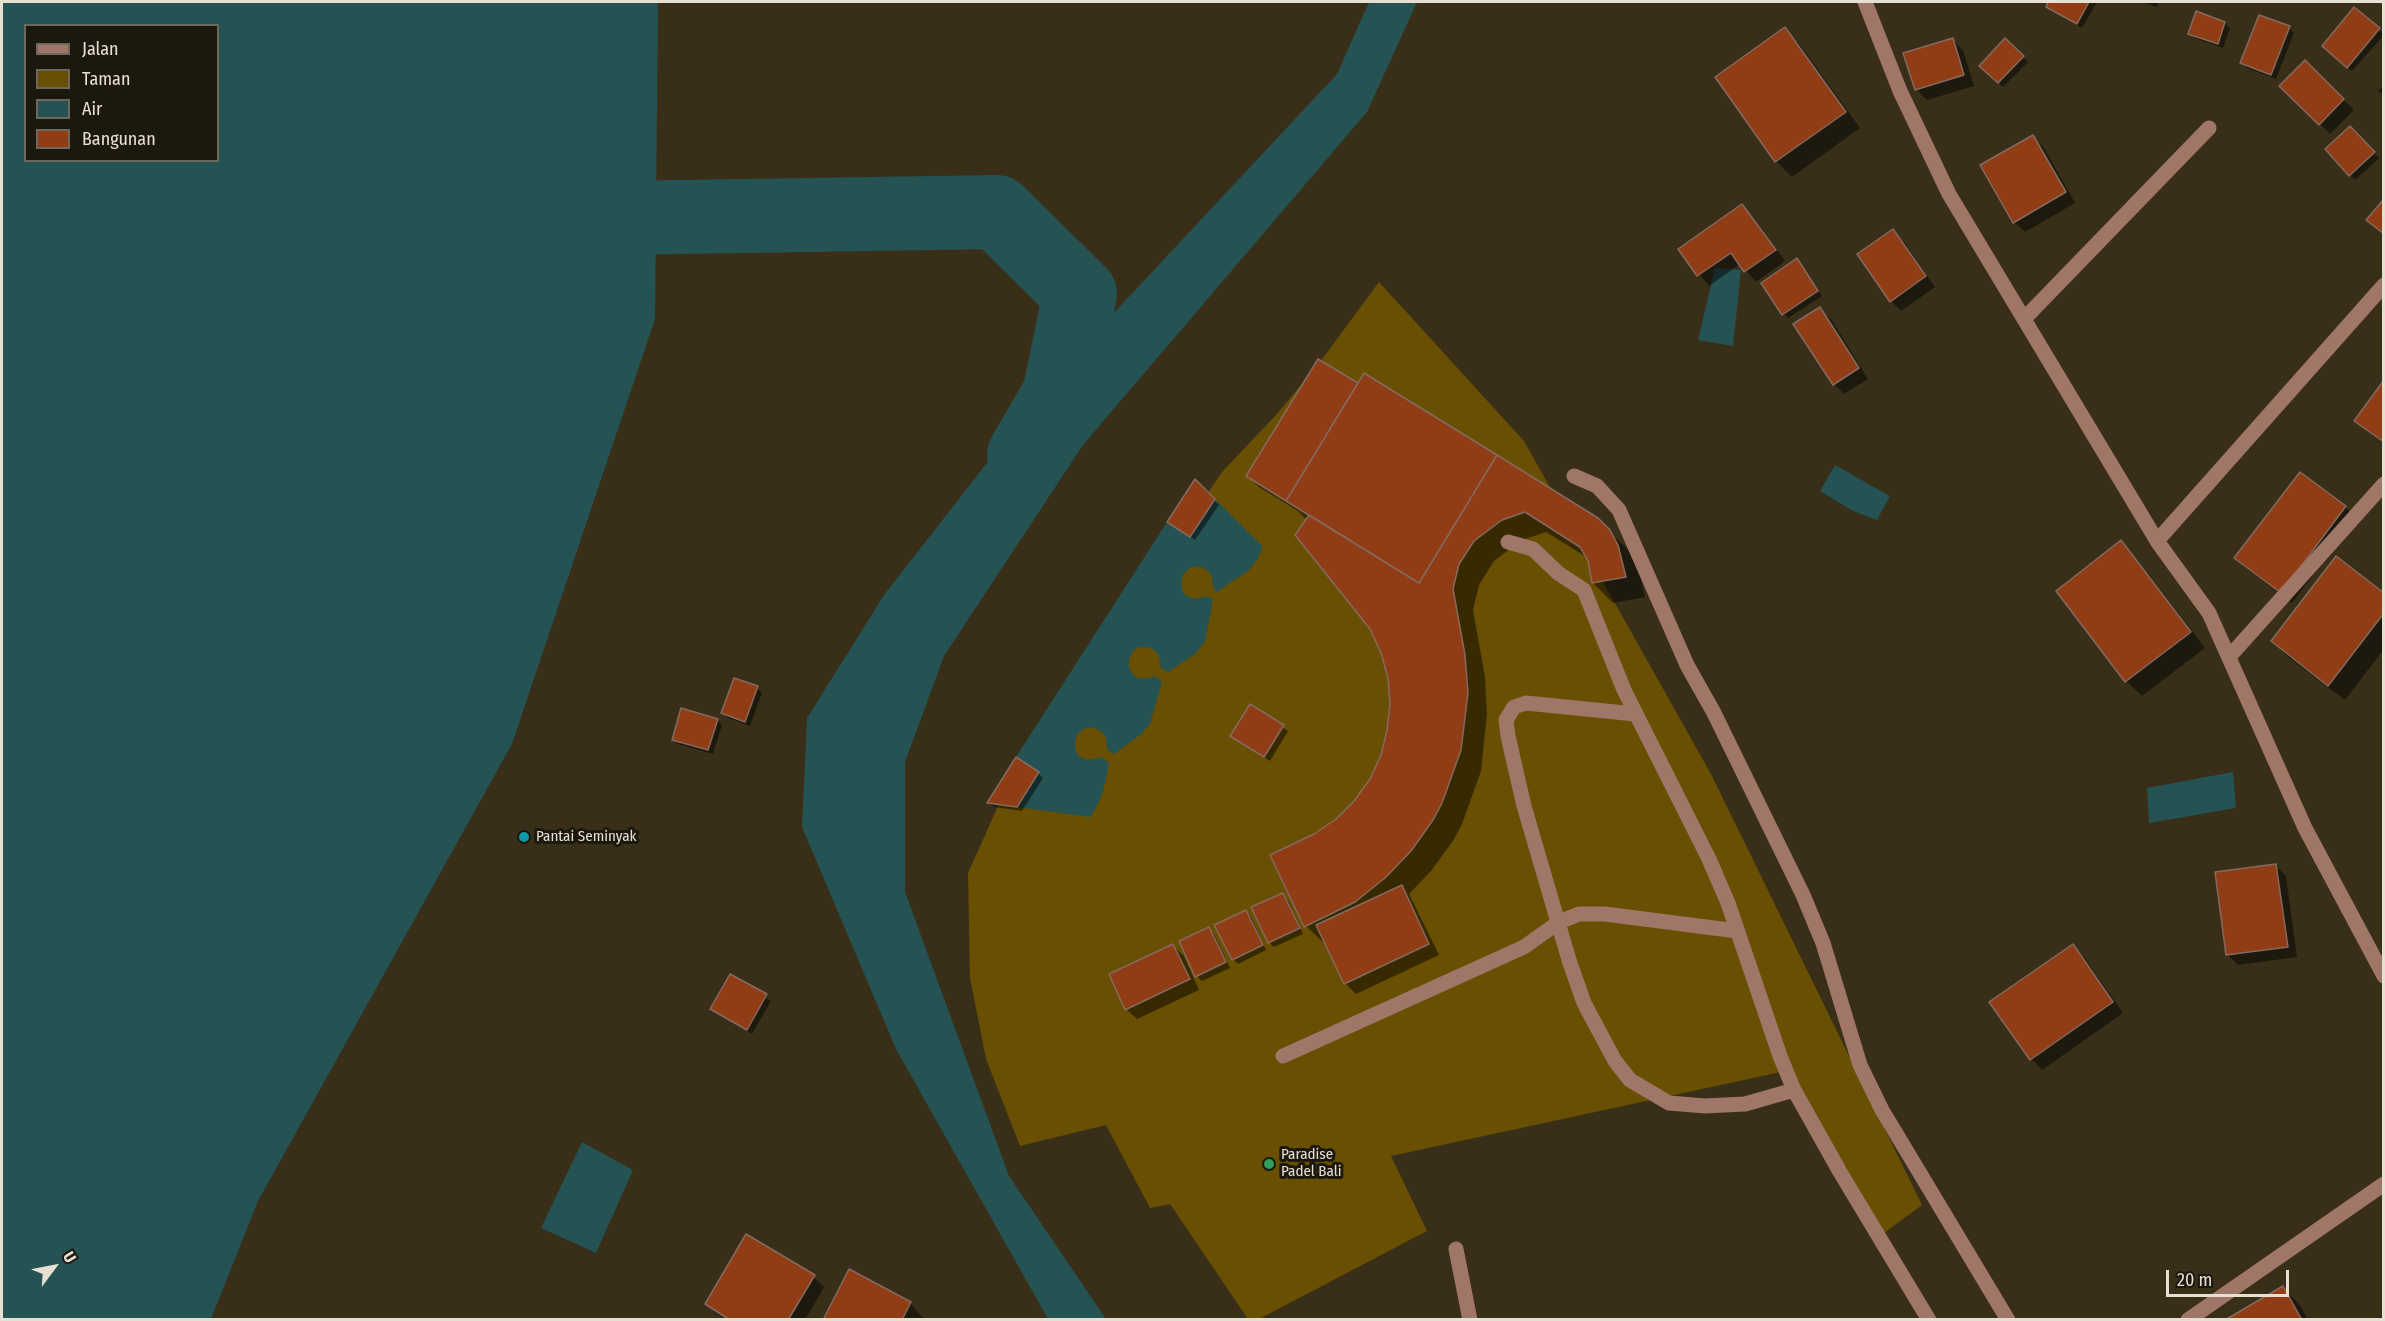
<!DOCTYPE html>
<html>
<head>
<meta charset="utf-8">
<style>
  body { margin:0 }
  #map { position:relative; width:2385px; height:1321px; overflow:hidden; background:#392f19; font-family:"Fira Sans Condensed",sans-serif }
  canvas { display:block }
  .frame { position:absolute; inset:0; border:3px solid #e6e0d3; pointer-events:none }
  .legend { position:absolute; left:24px; top:24px; width:195px; height:138px; box-sizing:border-box; background:#1c180e; border:2px solid #6d685d; margin:0; padding:8px 10px; list-style:none; font-size:18px; color:#e6e0d3 }
  .legend li { display:flex; align-items:center; gap:12px; height:30px }
  .legend b { width:30px; border:2px solid #6d685d }
  .north { position:absolute; left:24px; top:1237px; width:60px; height:60px; -webkit-text-stroke:4px #1c180e; paint-order:stroke; rotate:58deg; font-size:16px; font-weight:700; line-height:24px; text-align:center; color:#e6e0d3 }
  .north::after { content:''; display:block; margin:auto; width:21px; height:27px; background:#e6e0d3; clip-path:polygon(50% 0,100% 100%,50% 72%,0 100%) }
  .scale { position:absolute; left:2166px; top:1270px; width:123px; height:27px; box-sizing:border-box; border:3px solid #e6e0d3; border-top:0; padding-left:8px; font-size:18px; line-height:21px; white-space:nowrap; color:#e6e0d3; -webkit-text-stroke:4px #1c180e; paint-order:stroke }
</style>
</head>
<body>
<div id="map">
<canvas width="2385" height="1321"></canvas>
<div class="frame"></div>
<ul class="legend">
<li><b style="height:8px;background:#9f7668"></b>Jalan</li>
<li><b style="height:16px;background:#684f01"></b>Taman</li>
<li><b style="height:16px;background:#255252"></b>Air</li>
<li><b style="height:16px;background:#903c14"></b>Bangunan</li>
</ul>
<div class="north">U</div>
<div class="scale">20 m</div>
</div>
<script>
const ctx = document.querySelector('canvas').getContext('2d');
ctx.lineJoin = 'round';
function paint(path, color) { ctx.fillStyle = color; ctx.fill(path, 'evenodd'); }
function trace(path, color, width, dash) { ctx.strokeStyle = color; ctx.lineWidth = width; ctx.lineCap = dash ? 'butt' : 'round'; ctx.setLineDash(dash || []); ctx.stroke(path); }
function write(font, color, halo, rows, align = 'center') {
  ctx.font = font + ' "Fira Sans Condensed",sans-serif'; ctx.lineWidth = 6; ctx.setLineDash([]); ctx.textBaseline = 'middle'; ctx.strokeStyle = halo; ctx.fillStyle = color; for (const [text, x, y, turn = 0] of rows) {
    ctx.save(); ctx.translate(x, y); ctx.rotate((+turn || 0) * Math.PI / 180); ctx.textAlign = isNaN(turn) ? turn : align; if (halo) ctx.strokeText(text, 0, 0); ctx.fillText(text, 0, 0); ctx.restore();
  }
}
paint(new Path2D(`
  M 1379,282 L 1524,441 L 1712,776 L 1922,1205 L 1884,1233 L 1781,1072 L 1391,1156 L 1427,1231 L 1259,1319 L 1248,1319 L 1170,1204 L 1150,1208 L 1106,1125 L 1020,1146 L 986,1059 L 970,978 L 968,873 L 998,806 L 1222,472 L 1276,415 L 1320,362 Z`), '#684f01');
paint(new Path2D(`
  M 2,2 L 658,2 L 655,319 L 512,744 L 258,1201 L 211,1319 L 2,1319 ZM 26,26 L 218,26 L 218,160 L 26,160 Z
  M 1369,2 L 1417,2 L 1367,112 L 1083,445 L 944,656 L 905,762 L 905,892 L 1009,1176 L 1106,1319 L 1048,1319 L 896,1049 L 802,827 L 807,718 L 884,595 L 1053,378 L 1337,74 Z
  M 1715,268 L 1741,270 L 1733,346 L 1698,340 Z
  M 1835,465 L 1890,496 L 1877,520 L 1853,511 L 1820,491 Z
  M 1215,499 L 1263,547 C 1250,579 1240,572 1218,592 L 1213,588 C 1213,579 1212,572 1203,568 C 1176,558 1171,610 1207,596 L 1213,600 L 1205,641 L 1195,654 L 1168,672 L 1161,668 C 1160,659 1159,651 1150,648 C 1123,638 1119,690 1155,676 L 1162,682 L 1150,724 L 1140,735 L 1114,754 L 1107,749 C 1107,740 1106,733 1097,729 C 1069,719 1065,771 1101,757 L 1109,763 C 1105,784 1103,799 1090,817 L 1017,807 L 1039,772 L 1016,757 L 1167,522 Z
  M 2233,772 L 2236,808 L 2149,823 L 2147,788 Z
  M 582,1142 L 633,1170 L 596,1253 L 541,1228 Z`), '#255252');
paint(new Path2D(`
  M 2050,2 L 2097,2 L 2082,28 L 2052,11 L 2047,7 Z
  M 2140,2 L 2159,2 L 2157,7 Z
  M 2355,9 L 2384,35 L 2352,71 L 2328,50 Z
  M 2225,23 L 2230,28 L 2223,48 L 2195,38 L 2190,33 Z
  M 2289,28 L 2294,33 L 2276,79 L 2247,68 L 2242,63 Z
  M 1785,29 L 1800,45 L 1860,128 L 1792,177 L 1776,161 L 1717,78 Z
  M 1953,40 L 1963,50 L 1974,86 L 1927,100 L 1916,89 Z
  M 2005,40 L 2028,62 L 2003,87 L 1981,66 Z
  M 2305,62 L 2354,110 L 2330,134 L 2281,86 Z
  M 2384,85 L 2384,96 L 2378,91 Z
  M 2350,128 L 2379,158 L 2355,180 L 2327,150 Z
  M 2033,137 L 2044,148 L 2075,203 L 2025,232 L 2014,222 Z
  M 1742,206 L 1752,216 L 1785,261 L 1756,282 L 1740,264 L 1709,286 L 1680,250 Z
  M 1893,231 L 1904,242 L 1935,287 L 1901,311 L 1891,301 Z
  M 1801,265 L 1822,296 L 1788,318 L 1784,314 Z
  M 1820,309 L 1831,319 L 1868,379 L 1844,394 L 1834,384 Z
  M 2384,382 L 2384,443 L 2356,421 Z
  M 1357,384 L 1597,519 L 1630,552 L 1638,567 L 1645,597 L 1613,603 L 1593,583 L 1588,558 L 1546,532 L 1522,540 L 1494,561 L 1479,585 L 1473,610 L 1485,677 L 1487,714 L 1481,771 L 1462,824 L 1453,841 L 1431,871 L 1409,894 L 1439,955 L 1356,994 L 1345,983 L 1327,946 L 1306,926 L 1337,820 L 1355,802 L 1371,780 L 1382,756 L 1389,731 L 1391,704 L 1389,678 L 1382,652 L 1371,628 L 1307,520 L 1298,511 L 1259,487 L 1248,476 Z
  M 1195,481 L 1219,505 L 1195,540 L 1169,522 Z
  M 2345,507 L 2355,518 L 2292,603 L 2247,569 L 2236,558 Z
  M 2121,542 L 2136,558 L 2205,648 L 2142,696 L 2126,681 Z
  M 2384,595 L 2384,649 L 2345,700 L 2288,657 L 2273,641 Z
  M 757,688 L 762,693 L 750,726 L 728,718 L 723,713 Z
  M 1251,706 L 1288,731 L 1270,761 L 1232,736 Z
  M 717,720 L 722,725 L 713,754 L 678,744 L 673,739 Z
  M 1038,773 L 1043,778 L 1022,811 L 994,807 L 989,803 Z
  M 2276,866 L 2286,876 L 2297,957 L 2238,965 L 2227,954 Z
  M 1283,895 L 1288,900 L 1303,934 L 1274,947 L 1269,942 Z
  M 1246,912 L 1251,917 L 1266,950 L 1238,964 L 1233,959 Z
  M 1209,929 L 1214,934 L 1230,968 L 1202,981 L 1197,976 Z
  M 1173,946 L 1184,956 L 1199,990 L 1137,1019 L 1126,1009 Z
  M 2073,946 L 2083,956 L 2123,1013 L 2042,1070 L 2032,1059 L 1992,1003 Z
  M 731,976 L 771,1001 L 752,1034 L 712,1009 Z
  M 814,1277 L 824,1287 L 805,1320 L 733,1320 L 717,1310 L 717,1313 L 726,1320 L 717,1314 L 707,1304 Z
  M 2283,1288 L 2299,1304 L 2308,1320 L 2228,1320 Z
  M 910,1303 L 925,1320 L 824,1320 Z`), '#0007');
trace(new Path2D(`
  M 555,219 L 997,212 L 1080,294 L 1059,395 L 1024,455`), '#255252', 74);
const building = new Path2D(`
  M 2048,2 L 2089,2 L 2077,24 L 2046,7 Z
  M 2354,7 L 2380,28 L 2347,68 L 2322,46 Z
  M 2196,11 L 2225,22 L 2218,44 L 2188,34 Z
  M 2259,15 L 2290,26 L 2271,75 L 2240,63 Z
  M 1785,27 L 1846,112 L 1775,162 L 1715,77 Z
  M 1953,38 L 1964,75 L 1915,90 L 1903,53 Z
  M 2005,38 L 2024,56 L 1998,83 L 1979,66 Z
  M 2305,60 L 2344,99 L 2319,125 L 2279,86 Z
  M 2350,126 L 2375,152 L 2349,176 L 2325,149 Z
  M 2033,135 L 2066,192 L 2013,223 L 1980,165 Z
  M 2384,199 L 2384,234 L 2366,220 Z
  M 1742,204 L 1776,250 L 1744,272 L 1731,253 L 1697,276 L 1678,249 Z
  M 1893,229 L 1926,276 L 1890,302 L 1857,254 Z
  M 1797,258 L 1818,291 L 1782,315 L 1761,283 Z
  M 1820,307 L 1859,368 L 1833,385 L 1793,324 Z
  M 1318,359 L 1358,383 L 1286,501 L 1246,476 Z
  M 1364,373 L 1497,455 L 1419,583 L 1286,501 Z
  M 2384,380 L 2384,442 L 2354,421 Z
  M 1497,455 L 1598,518 L 1610,530 L 1618,545 L 1626,577 L 1592,583 L 1588,561 L 1580,547 L 1525,512 L 1502,520 L 1474,541 L 1459,564 L 1453,589 L 1465,655 L 1468,693 L 1461,750 L 1442,803 L 1433,820 L 1411,851 L 1385,878 L 1355,902 L 1304,927 L 1270,855 L 1314,834 L 1336,819 L 1354,801 L 1370,779 L 1381,755 L 1387,730 L 1390,704 L 1388,678 L 1381,653 L 1370,629 L 1295,535 L 1309,515 L 1419,583 Z
  M 2300,472 L 2346,506 L 2281,593 L 2234,558 Z
  M 1195,479 L 1215,499 L 1190,537 L 1167,522 Z
  M 2121,540 L 2191,632 L 2125,682 L 2056,591 Z
  M 2336,556 L 2384,593 L 2384,613 L 2328,686 L 2271,641 Z
  M 734,678 L 758,686 L 745,722 L 721,713 Z
  M 1250,704 L 1284,725 L 1264,757 L 1230,736 Z
  M 681,708 L 718,719 L 708,750 L 672,740 Z
  M 1016,757 L 1039,772 L 1017,807 L 987,803 Z
  M 2276,864 L 2288,947 L 2226,955 L 2215,872 Z
  M 1402,885 L 1429,944 L 1344,984 L 1316,925 Z
  M 1283,893 L 1300,928 L 1268,943 L 1251,907 Z
  M 1246,910 L 1263,945 L 1232,960 L 1214,925 Z
  M 1209,927 L 1226,962 L 1195,977 L 1179,941 Z
  M 1173,944 L 1190,979 L 1125,1010 L 1109,974 Z
  M 2073,944 L 2113,1002 L 2030,1060 L 1989,1002 Z
  M 730,974 L 767,994 L 747,1030 L 710,1009 Z
  M 746,1234 L 815,1275 L 788,1320 L 730,1320 L 705,1304 Z
  M 849,1269 L 911,1302 L 902,1320 L 823,1320 Z
  M 2283,1286 L 2302,1320 L 2225,1320 Z`);
paint(building, '#903c14');
trace(building, '#856a60', 1.5);
trace(new Path2D(`
  M 1865,2 L 1900,91 L 1949,194 L 2157,541 L 2209,613 L 2305,828 L 2384,976
  M 2024,319 L 2209,128
  M 1574,476 L 1597,486 L 1619,510 L 1687,665 L 1714,713 L 1803,895 L 1823,943 L 1860,1065 L 1882,1110 L 2008,1320
  M 2157,541 L 2384,285
  M 1508,542 L 1533,549 L 1558,573 L 1584,590 L 1624,690 L 1709,859 L 1728,903 L 1780,1056 L 1794,1090 L 1840,1172 L 1929,1320
  M 2229,657 L 2384,484
  M 1635,714 L 1526,703 L 1514,707 L 1506,720 L 1508,736 L 1524,806 L 1569,960 L 1584,1003 L 1615,1061 L 1630,1080 L 1669,1103 L 1705,1106 L 1745,1104 L 1794,1090
  M 1283,1056 L 1524,947 L 1559,922 L 1579,914 L 1605,914 L 1737,931
  M 1456,1249 L 1470,1320
  M 2188,1320 L 2384,1184`), '#9f7668', 15);
for (const [x, y, r, color] of [
  [524,837,6,"#0f9aa8"],
  [1269,1164,6,"#2e9e5b"]
]) { const dot = new Path2D(); dot.arc(x, y, r, 0, 2 * Math.PI); ctx.fillStyle = color; ctx.fill(dot); trace(dot, '#1c180e', 2); }
write('15px', '#e6e0d3', '#1c180e', [
  ["Pantai Seminyak",536,837],
  ["Paradise",1281,1155],
  ["Padel Bali",1281,1172]
], 'left');
</script>
</body>
</html>
